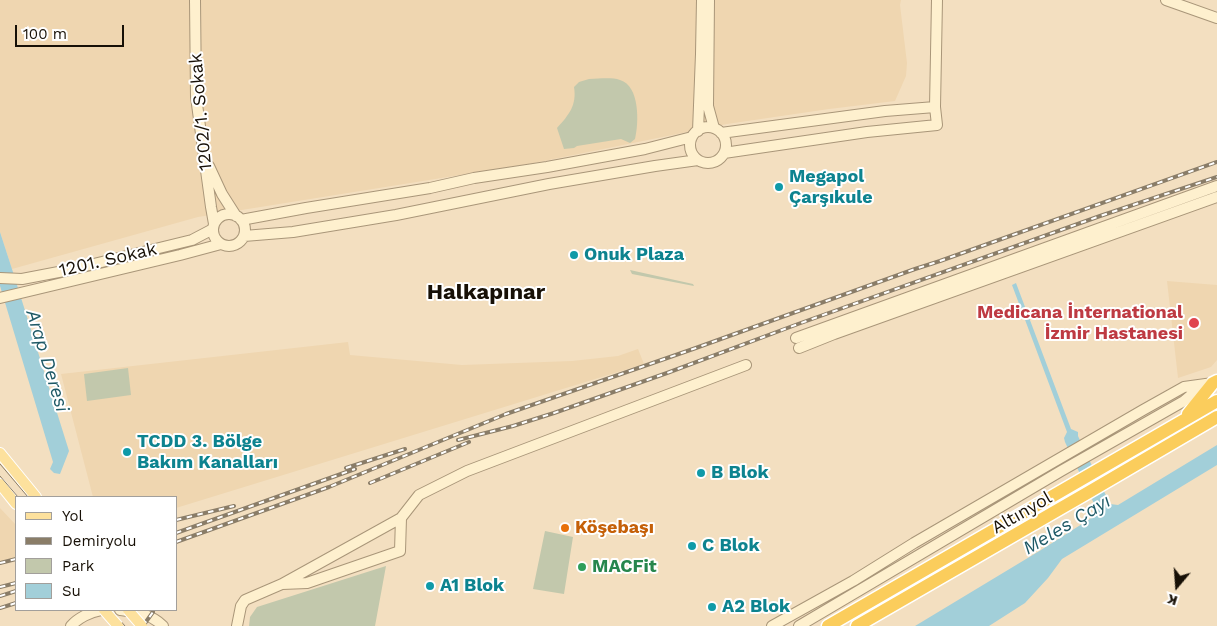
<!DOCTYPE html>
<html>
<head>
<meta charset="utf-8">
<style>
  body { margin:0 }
  #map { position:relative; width:1217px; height:626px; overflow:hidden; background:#f3dfc0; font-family:"Work Sans",sans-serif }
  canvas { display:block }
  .legend { position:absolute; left:15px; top:496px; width:162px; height:115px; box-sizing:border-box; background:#fff; border:1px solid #a29f9b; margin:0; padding:6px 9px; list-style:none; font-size:15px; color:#171006 }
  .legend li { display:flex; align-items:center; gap:10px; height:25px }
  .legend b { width:25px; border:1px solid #a29f9b }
  .north { position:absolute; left:1152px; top:561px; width:50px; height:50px; -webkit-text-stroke:4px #fff; paint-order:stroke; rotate:198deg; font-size:14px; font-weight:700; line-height:20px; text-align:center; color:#171006 }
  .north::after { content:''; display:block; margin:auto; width:18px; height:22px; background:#171006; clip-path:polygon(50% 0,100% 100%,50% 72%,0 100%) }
  .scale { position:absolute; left:15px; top:25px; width:109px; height:22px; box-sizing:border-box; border:2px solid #171006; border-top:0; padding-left:6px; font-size:15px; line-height:18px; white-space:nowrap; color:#171006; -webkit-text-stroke:4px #fff; paint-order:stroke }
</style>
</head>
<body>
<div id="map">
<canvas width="1217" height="626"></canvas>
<ul class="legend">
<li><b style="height:6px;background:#fde19d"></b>Yol</li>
<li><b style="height:6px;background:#8a7d68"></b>Demiryolu</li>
<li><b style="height:14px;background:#c2c8ac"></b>Park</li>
<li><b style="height:14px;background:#a2cfd9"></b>Su</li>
</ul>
<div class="north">K</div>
<div class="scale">100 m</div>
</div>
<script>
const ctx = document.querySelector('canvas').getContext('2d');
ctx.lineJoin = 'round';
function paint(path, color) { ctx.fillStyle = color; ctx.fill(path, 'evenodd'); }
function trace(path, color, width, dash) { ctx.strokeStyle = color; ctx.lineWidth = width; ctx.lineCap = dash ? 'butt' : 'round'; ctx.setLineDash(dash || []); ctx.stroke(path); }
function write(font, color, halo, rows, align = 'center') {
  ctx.font = font + ' "Work Sans",sans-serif'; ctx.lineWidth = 4; ctx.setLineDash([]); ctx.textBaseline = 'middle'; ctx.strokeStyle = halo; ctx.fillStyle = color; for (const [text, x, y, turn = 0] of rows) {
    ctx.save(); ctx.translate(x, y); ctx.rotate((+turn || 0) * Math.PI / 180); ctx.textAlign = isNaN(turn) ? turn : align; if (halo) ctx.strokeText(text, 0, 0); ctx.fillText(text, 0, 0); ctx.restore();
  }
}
paint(new Path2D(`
  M 0,0 L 901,0 L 900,5 L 907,63 L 906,76 L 895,101 L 829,109 L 727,124 L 529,164 L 198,217 L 12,269 L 0,232 Z
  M 1167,281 L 1217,285 L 1217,360 L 1211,367 L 1178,378 Z
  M 348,342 L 350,355 L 462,365 L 572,361 L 618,356 L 638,349 L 644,364 L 176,508 L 176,497 L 93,497 L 61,374 Z
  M 0,508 L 16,525 L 16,557 L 0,562 Z`), '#efd6b0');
paint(new Path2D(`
  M 589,79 C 599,79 611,77 620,80 C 640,86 639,123 635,139 L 630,143 L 621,139 L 577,146 L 574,148 L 564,149 L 557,128 C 569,115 577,105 574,87 L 579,82 Z
  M 630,270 L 693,284 L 694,286 L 632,274 Z
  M 128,368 L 131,395 L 87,401 L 84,374 Z
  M 545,531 L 573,537 L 564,594 L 533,589 Z
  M 386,566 L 375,626 L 249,626 L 250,617 L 257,607 Z`), '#c2c8ac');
paint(new Path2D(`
  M 0,232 L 12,269 L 69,451 L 60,474 L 54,473 L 50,469 L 53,462 L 0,286 Z
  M 1016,283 L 1071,429 L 1078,432 L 1078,436 L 1110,504 L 1118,505 L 1217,445 L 1217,465 L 1062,559 L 1048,578 L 1025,603 L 989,626 L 915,626 L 1041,550 L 1093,517 L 1097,510 L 1065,442 L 1064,438 L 1067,432 L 1012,285 Z`), '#a2cfd9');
const secondary = new Path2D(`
  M 195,0 L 196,97 L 211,207 L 214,224
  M 709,0 L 708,106 L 714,128
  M 1166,0 L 1217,18
  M690 145a18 18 0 1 1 36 0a18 18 0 1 1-36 0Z
  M 698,131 L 701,54 L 702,0
  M 721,133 L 885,111 L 935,107
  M 724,153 L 867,132 L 937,125 L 935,107 L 937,0
  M 209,166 L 222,194 L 236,216
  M213 230a16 16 0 1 1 32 0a16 16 0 1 1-32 0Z
  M 241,220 L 306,208 L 430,188 L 474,178 L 547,167 L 645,149 L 692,137
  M 244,236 L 293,232 L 396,215 L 549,184 L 655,166 L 698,160
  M 0,278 L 22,279 L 69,270 L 192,240 L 213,229
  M 0,298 L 180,255 L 221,244
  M 796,338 L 1217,186
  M 799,348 L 834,334 L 1217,197
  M 282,584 L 307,583 L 400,551 L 401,518 L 419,495 L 467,471 L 746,365
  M 120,610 C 135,612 151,614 163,626
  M 71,626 C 78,618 90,612 101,610
  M 237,626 L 241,606 L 245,600 L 282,584 L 401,518
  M 772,626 L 853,581 L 914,543 L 1143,410 L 1184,387 L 1213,383
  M 799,626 L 1061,471 L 1184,401 L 1203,385`);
const primary = new Path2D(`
  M 0,453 L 36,497
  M 0,484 L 16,504`);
const highway = new Path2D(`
  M 1188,414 L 1213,383 L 1217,381
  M 828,626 L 1217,401
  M 857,626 L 1089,492 L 1217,417`);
trace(secondary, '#a99679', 12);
trace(primary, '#fff', 12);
trace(highway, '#fff', 15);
trace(secondary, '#fef0ce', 10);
trace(primary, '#fde19d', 10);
trace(highway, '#fbcd5c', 12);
trace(new Path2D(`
  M 0,464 L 28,497
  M 0,476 L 18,497
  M 111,610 L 125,626`), '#8a7d68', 1);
const rail = new Path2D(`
  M 458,440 L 513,426 L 554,413 L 667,373 L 798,324 L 1100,216 L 1217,177
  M 346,468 L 405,449
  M 370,483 L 469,442
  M 176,520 L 234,506
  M 176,533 L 355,469
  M 176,542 L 329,487 L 506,414 L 693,349 L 915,269 L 940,261 L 1217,162
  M 0,563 L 16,559
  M 0,587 L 16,583
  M 0,596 L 16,591
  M 0,608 L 16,603
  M 143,626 L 153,612`);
trace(rail, '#8a7d68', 4);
trace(rail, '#fff', 2, [5.5]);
const primaryBridge = new Path2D(`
  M 104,610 L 118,626
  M 128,610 L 142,626`);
trace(primaryBridge, '#fff', 12, []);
trace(primaryBridge, '#fde19d', 10);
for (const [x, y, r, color] of [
  [779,187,5,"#0f9aa8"],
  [574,255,5,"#0f9aa8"],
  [1194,323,6,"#e0444e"],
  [127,452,5,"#0f9aa8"],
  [701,473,5,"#0f9aa8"],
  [565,528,5,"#e8710a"],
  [692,546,5,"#0f9aa8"],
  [582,567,5,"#2e9e5b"],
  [430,586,5,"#0f9aa8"],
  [712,607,5,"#0f9aa8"]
]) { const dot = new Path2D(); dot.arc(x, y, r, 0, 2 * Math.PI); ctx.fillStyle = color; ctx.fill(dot); trace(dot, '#fff', 2); }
write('18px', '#171006', '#fff', [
  ["1202/1. Sokak",201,112,-95],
  ["1201. Sokak",108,260,-13],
  ["Altınyol",1022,513,-30]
]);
write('bold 18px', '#0d838f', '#fff', [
  ["Megapol",789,177],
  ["Çarşıkule",789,198],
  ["Onuk Plaza",584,255],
  ["TCDD 3. Bölge",137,442],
  ["Bakım Kanalları",137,463],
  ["B Blok",711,473],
  ["C Blok",702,546],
  ["A1 Blok",440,586],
  ["A2 Blok",722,607]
], 'left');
write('bold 18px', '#be3a42', '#fff', [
  ["Medicana İnternational",1183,313],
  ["İzmir Hastanesi",1183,334]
], 'right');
write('bold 18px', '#c56008', '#fff', [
  ["Köşebaşı",575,528]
], 'left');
write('bold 18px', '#27864d', '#fff', [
  ["MACFit",592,567]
], 'left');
write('italic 19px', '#1e5966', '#fff', [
  ["Arap Deresi",47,361,73],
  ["Meles Çayı",1067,525,-31]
]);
write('bold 22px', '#171006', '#fff', [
  ["Halkapınar",486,293]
]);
</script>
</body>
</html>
